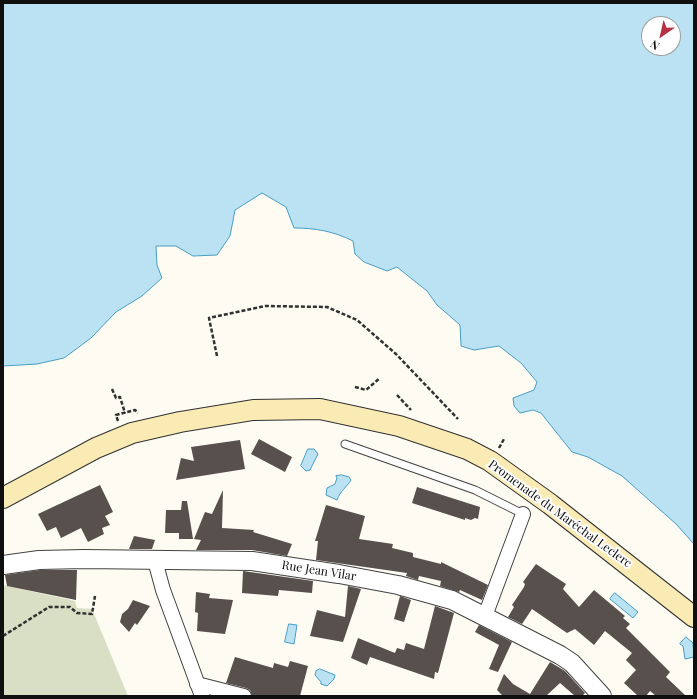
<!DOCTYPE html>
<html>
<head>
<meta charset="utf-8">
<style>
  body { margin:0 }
  #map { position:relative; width:697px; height:699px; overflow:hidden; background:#fefbf3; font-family:"Playfair Display",serif }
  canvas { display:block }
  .frame { position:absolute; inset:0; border:4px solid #0f0f0f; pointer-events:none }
  .north { position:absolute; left:641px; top:16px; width:40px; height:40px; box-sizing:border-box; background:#fff; border:1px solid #9f9f9f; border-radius:50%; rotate:214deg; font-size:11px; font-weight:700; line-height:16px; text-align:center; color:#0f0f0f }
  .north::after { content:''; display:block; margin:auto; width:14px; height:18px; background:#b53143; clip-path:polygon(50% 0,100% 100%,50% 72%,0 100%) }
</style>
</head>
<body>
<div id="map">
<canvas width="697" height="699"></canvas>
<div class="frame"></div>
<div class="north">N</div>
</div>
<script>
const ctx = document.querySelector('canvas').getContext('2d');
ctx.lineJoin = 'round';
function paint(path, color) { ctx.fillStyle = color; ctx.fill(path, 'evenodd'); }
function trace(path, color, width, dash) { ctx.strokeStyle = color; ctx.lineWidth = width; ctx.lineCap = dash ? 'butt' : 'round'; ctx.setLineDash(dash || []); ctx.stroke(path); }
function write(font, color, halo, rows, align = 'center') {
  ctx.font = font + ' "Playfair Display",serif'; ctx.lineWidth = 4; ctx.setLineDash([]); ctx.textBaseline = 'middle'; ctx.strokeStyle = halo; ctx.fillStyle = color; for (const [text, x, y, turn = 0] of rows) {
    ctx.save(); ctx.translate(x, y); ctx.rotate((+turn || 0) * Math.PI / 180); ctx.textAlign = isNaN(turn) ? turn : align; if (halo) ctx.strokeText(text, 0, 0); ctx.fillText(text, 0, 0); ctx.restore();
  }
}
paint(new Path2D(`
  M 3,585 L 75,601 L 77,608 L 92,609 L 128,696 L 3,696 Z`), '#d9dfc4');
const water = new Path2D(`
  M 3,3 L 694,3 L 694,544 L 676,524 L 622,476 L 588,457 L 572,452 L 541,413 L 533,410 L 520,413 L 514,406 L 513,398 L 534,390 L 537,382 L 521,363 L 499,346 L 474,350 L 461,346 L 460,325 L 437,305 L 427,291 L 397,267 L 387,271 L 364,262 L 355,254 L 353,241 C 333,231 315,228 294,228 L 286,207 L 262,193 L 235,210 L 230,236 L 217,255 L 193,256 L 176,246 L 156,246 L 157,265 L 162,278 L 142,296 L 116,312 L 91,338 L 64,358 L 37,364 L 3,366 ZM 649,24 L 673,24 L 673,48 L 649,48 Z
  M 308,449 L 314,449 L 318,454 L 310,470 L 306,471 L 301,466 Z
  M 342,475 L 349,477 L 351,480 C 347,487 340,491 337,500 L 326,495 L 327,488 L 335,484 L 337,478 L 336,476 Z
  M 615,593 L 638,612 L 633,618 L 610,599 Z
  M 289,624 L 297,625 L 294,644 L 285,642 Z
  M 686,637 L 693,643 L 694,657 L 685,659 L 683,646 L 680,644 Z
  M 320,669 L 335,675 L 334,679 L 327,686 L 321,684 L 321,682 L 315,675 L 316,671 Z`);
paint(water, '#bbe2f2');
trace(water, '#479dc3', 1);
paint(new Path2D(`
  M 259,439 L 292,457 L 285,472 L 251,454 Z
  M 240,440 L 245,469 L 176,480 L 181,458 L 194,461 L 191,447 Z
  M 100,485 L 113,512 L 105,516 L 110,525 L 102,528 L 104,534 L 88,542 L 81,528 L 61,538 L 56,527 L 47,531 L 38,514 Z
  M 417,487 L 480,507 L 478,519 L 475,518 L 471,520 L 465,518 L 465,520 L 412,503 Z
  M 223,490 L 222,528 L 254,530 L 253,532 L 292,544 L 287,556 L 252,550 L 196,550 L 201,540 L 194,539 L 205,512 L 212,514 Z
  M 182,501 L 187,501 L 193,539 L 179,539 L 179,533 L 165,533 L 166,510 L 181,510 Z
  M 326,505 L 365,516 L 359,539 L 393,544 L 392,548 L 413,553 L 413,557 L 441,564 L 441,562 L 488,585 L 482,600 L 460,590 L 459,592 L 440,586 L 441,581 L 419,576 L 418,580 L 406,576 L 407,573 L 316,560 L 318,541 L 315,541 Z
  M 134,536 L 155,540 L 152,549 L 129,549 Z
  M 536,564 L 566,584 L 563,589 L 579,607 L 594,590 L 625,616 L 623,618 L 630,624 L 626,628 L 670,672 L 666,677 L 686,696 L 656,696 L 650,691 L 646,696 L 638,696 L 624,683 L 636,670 L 626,660 L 632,653 L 605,631 L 594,645 L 575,629 L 567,633 L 532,609 L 522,624 L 508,617 L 514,607 L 512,605 L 524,587 L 525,584 L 523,582 Z
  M 40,570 L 77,570 L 76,600 L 7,586 L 5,575 Z
  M 243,571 L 313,581 L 312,593 L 279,590 L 278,596 L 242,593 Z
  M 348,586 L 361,589 L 343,642 L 310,636 L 317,610 L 345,617 Z
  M 196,592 L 210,594 L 209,598 L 233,600 L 225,634 L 197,631 L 198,613 L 195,612 Z
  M 400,596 L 411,600 L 404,622 L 394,619 Z
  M 133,600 L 150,606 L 137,625 L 135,623 L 129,632 L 120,622 L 122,614 L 128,609 Z
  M 435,606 L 454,613 L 438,673 L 435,672 L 434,679 L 370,657 L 367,665 L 351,658 L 358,638 L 395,653 L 397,648 L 404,650 L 406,643 L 424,649 Z
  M 479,625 L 512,642 L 498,672 L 489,669 L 499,645 L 475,632 Z
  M 235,657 L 273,668 L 274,663 L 288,667 L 290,661 L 308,666 L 300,696 L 252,696 L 250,690 L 246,688 L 226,683 Z
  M 550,662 L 565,671 L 585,693 L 582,696 L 575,696 L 560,683 L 546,696 L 503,696 L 497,690 L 504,674 L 513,684 L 530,694 Z`), '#57504c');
const service = new Path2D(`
  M 345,444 L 475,490 L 523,514`);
const minor = new Path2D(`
  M 157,559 L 157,568 L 163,590 L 202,696
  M 485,616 L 523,514
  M 197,684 L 244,696`);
const tertiary = new Path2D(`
  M 3,565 L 39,560 L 84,559 L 252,561 L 339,574 L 398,585 L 452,600 L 560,655 L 572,663 L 602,696`);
const secondary = new Path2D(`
  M 3,498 L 96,448 L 132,433 L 180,422 L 253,410 L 320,409 L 399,426 L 467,449 L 490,461 L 550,504 L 694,617`);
trace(service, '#424242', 9);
trace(minor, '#424242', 16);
trace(tertiary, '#424242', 20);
trace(secondary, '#313131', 22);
trace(new Path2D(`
  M 217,356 L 209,318 L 265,306 L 327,307 L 357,320 L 396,354 L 458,419
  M 355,387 L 366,390 L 380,378
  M 112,389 L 116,398 L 120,397 L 125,413
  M 397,395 L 411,410
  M 118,421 L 116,415 L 135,410 L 138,413
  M 499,448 L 504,439
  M 3,636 L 49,607 L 70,607 L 77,613 L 92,614 L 95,596`), '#313131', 2.5, [4, 2]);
trace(service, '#fff', 7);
trace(minor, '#fff', 14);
trace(tertiary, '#fff', 18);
trace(secondary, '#f9ebb3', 20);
write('12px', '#0f0f0f', '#fff', [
  ["Promenade du Maréchal Leclerc",560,514,36],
  ["Rue Jean Vilar",319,571,9]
]);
</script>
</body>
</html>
